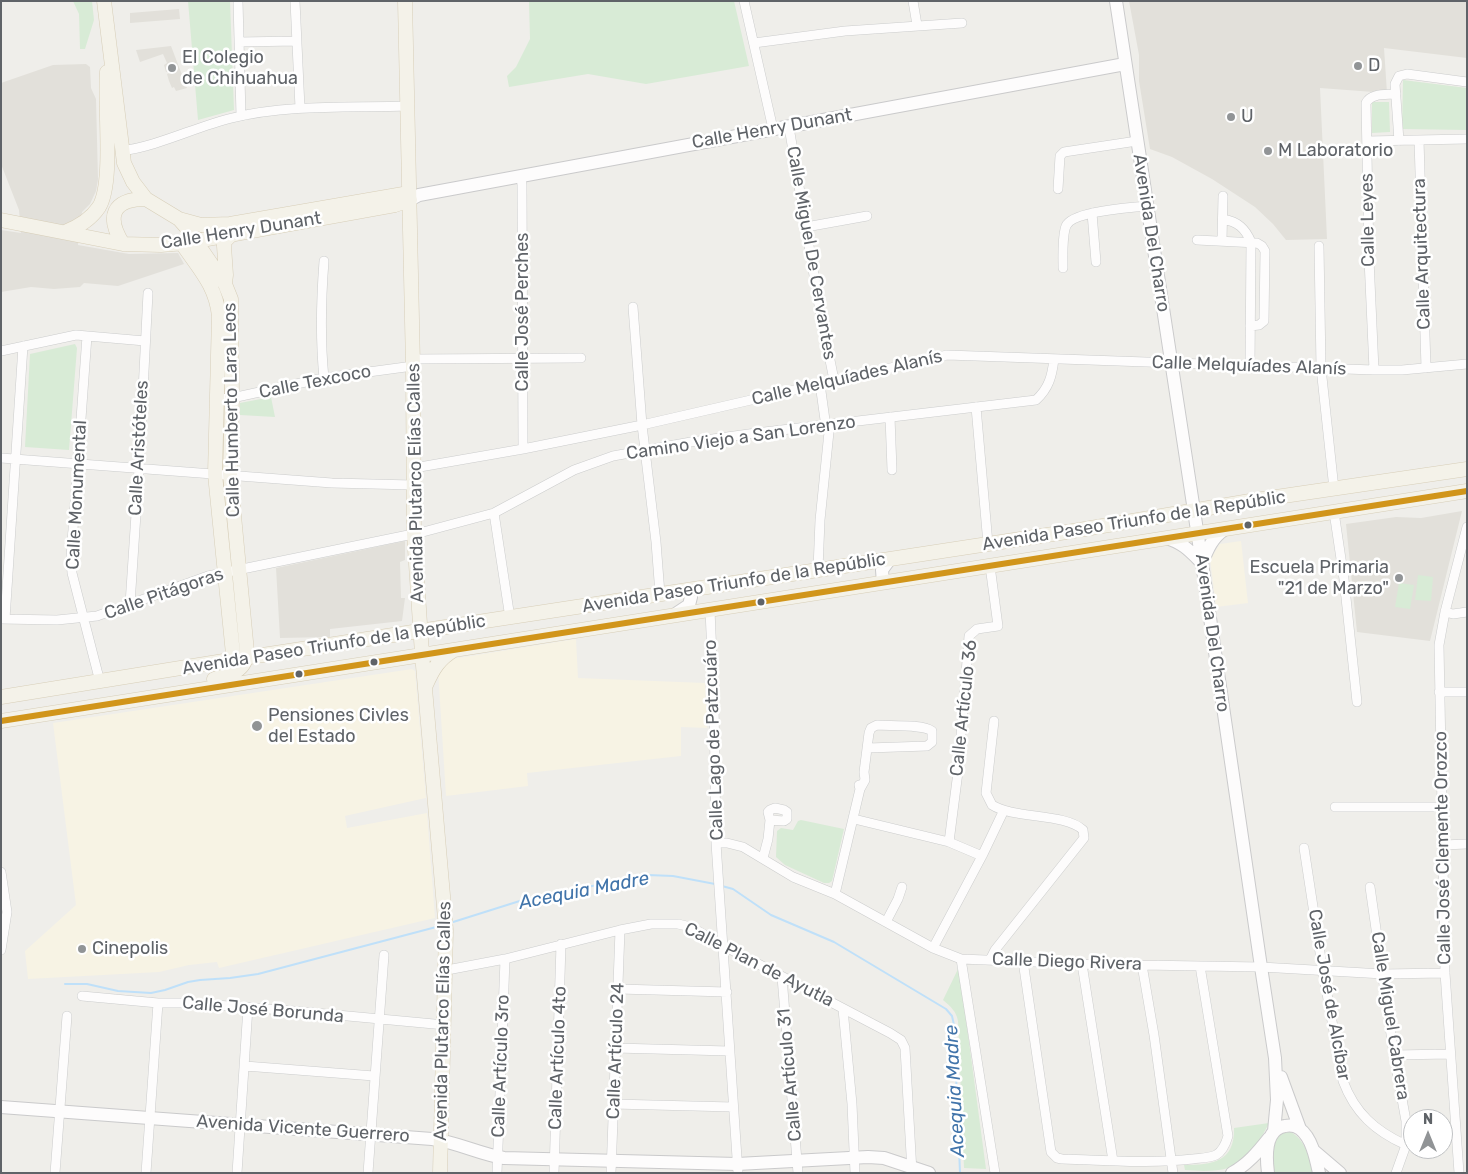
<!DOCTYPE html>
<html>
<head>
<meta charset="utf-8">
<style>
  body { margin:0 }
  #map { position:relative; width:1468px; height:1174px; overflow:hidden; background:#efeeea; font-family:Rubik,sans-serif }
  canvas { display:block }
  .frame { position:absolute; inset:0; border:2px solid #5f6368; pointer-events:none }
  .north { position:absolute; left:1403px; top:1109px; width:50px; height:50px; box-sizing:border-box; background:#fff; border:1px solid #bfc1c3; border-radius:50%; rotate:0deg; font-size:14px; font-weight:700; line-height:20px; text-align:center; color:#5f6368 }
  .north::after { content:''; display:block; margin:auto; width:18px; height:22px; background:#919496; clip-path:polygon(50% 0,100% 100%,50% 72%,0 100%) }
</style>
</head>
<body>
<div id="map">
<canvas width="1468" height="1174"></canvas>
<div class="frame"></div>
<div class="north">N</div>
</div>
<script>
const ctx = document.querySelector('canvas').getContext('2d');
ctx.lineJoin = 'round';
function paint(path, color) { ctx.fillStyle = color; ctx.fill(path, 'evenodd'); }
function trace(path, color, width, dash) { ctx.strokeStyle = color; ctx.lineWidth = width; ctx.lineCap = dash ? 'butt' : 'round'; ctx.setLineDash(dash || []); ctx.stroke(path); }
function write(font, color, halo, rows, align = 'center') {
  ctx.font = font + ' Rubik,sans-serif'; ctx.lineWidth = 5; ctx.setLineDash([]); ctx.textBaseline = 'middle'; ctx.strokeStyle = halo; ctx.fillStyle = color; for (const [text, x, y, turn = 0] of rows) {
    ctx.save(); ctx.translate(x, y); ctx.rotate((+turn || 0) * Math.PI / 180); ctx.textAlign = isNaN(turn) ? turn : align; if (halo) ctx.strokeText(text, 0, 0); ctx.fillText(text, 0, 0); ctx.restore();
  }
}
paint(new Path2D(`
  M 1241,541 L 1248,603 L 1216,607 L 1210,559 L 1220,544 Z
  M 576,639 L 578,678 L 705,683 L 707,728 L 681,727 L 681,756 L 527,773 L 528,786 L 446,796 L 438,670 L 452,659 Z
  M 412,669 L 415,671 L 426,798 L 345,816 L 347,828 L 427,813 L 435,918 L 219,968 L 217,962 L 189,965 L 159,972 L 28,979 L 25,951 L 76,905 L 53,723 Z`), '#f7f3e4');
paint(new Path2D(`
  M 1129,1 L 1467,1 L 1467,58 L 1384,48 L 1387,93 L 1320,88 L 1327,239 L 1286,240 L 1273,224 L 1255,207 L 1212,179 L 1172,157 L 1150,149 L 1139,81 L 1139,55 Z
  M 179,9 L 180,19 L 130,23 L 130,13 Z
  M 171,46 L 187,88 L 176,91 L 174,87 L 172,88 L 169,81 L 167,74 L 170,73 L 169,71 L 166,72 L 164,65 L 167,63 L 163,54 L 140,62 L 136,50 Z
  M 86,64 L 90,67 L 91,88 L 96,99 L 98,179 L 96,191 L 90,204 L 82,212 L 78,245 L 129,254 L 178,253 L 184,264 L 118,286 L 84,283 L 80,287 L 54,289 L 31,287 L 1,292 L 1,230 L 21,233 L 19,210 L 1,164 L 1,83 L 53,65 Z
  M 1462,511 L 1430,641 L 1357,632 L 1346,524 L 1396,517 L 1421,518 Z
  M 405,541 L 405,560 L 400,562 L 401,598 L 405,598 L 402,621 L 330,629 L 330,637 L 280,638 L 276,568 Z`), '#e2e0da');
paint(new Path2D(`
  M 73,1 L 92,1 L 94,20 L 85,49 L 80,49 L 79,14 Z
  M 188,1 L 230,1 L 234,110 L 198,120 Z
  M 533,1 L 734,1 L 749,66 L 646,84 L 588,74 L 509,87 L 507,76 L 516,67 L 530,39 L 529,2 Z
  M 1403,80 L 1467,88 L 1467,130 L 1402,129 Z
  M 1372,102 L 1389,102 L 1390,132 L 1372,133 Z
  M 75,344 L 77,348 L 69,450 L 25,447 L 30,354 Z
  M 271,397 L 275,417 L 240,415 L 240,403 Z
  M 1418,575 L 1433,577 L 1431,601 L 1415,600 Z
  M 1399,583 L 1414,585 L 1410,609 L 1395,607 Z
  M 801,820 L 844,829 L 832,881 L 829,883 L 824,883 L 785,865 L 776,857 L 777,831 L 781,828 L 793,830 L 798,821 Z
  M 959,967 L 986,1169 L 964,1168 L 958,1021 C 956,1011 951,1007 943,1000 Z
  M 1269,1123 C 1260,1141 1248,1161 1228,1168 C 1215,1172 1198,1171 1185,1170 L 1184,1165 C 1212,1165 1235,1162 1234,1128 Z
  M 1286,1130 C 1304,1136 1309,1155 1313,1173 L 1273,1173 C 1273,1157 1270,1138 1286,1130 Z`), '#d8ebd6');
trace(new Path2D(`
  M 722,886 L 733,889 L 771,915 L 834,942 L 946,1009 L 952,1016 L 954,1025 L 960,1173
  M 450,923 L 526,899 L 648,875 L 673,876 L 715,884
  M 65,984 L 87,984 L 118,991 L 151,993 L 165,990 L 188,982 L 200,980 L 230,978 L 258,974 L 440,926`), '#bfe0f9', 2);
const street = new Path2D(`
  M 238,1 L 241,116
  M 295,1 L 300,108
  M 744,1 L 773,129
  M 913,1 L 917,25
  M 239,42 L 297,41
  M 754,43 L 845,31 L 962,23
  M 789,127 L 820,311 L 834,380
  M 1419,140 L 1426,368
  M 1367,141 L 1467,139
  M 1399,141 L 1395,84 L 1399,76 L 1407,74 L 1467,82
  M 121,151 C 159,146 195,127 232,118 C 289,104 350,108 408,106
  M 521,176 L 522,185 L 523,449
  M 1058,189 L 1060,156 L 1064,152 L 1137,141
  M 1092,213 L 1096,262
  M 1223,219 C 1238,222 1245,228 1251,242 L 1250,366
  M 806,227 L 867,216
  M 1197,240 L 1257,243 L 1262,246 L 1265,251 L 1264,321 L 1259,325 L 1250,326
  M 1222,241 L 1223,196
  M 1319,246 L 1321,368 L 1334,489
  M 1063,268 C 1063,256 1062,236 1066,226 C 1072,211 1131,208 1146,206
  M 633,307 L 642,425 L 656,542 L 660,594
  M 87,336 L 71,557 L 72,573 L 100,682
  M 1,351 L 76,335 L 145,341
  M 413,359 L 581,358
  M 1374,370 L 1369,259 L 1366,103 C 1371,93 1385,95 1396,94
  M 324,378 C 320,339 321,300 324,261
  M 217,399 L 232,398 L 324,378 L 413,366
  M 976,407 L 988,544
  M 890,417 L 892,470
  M 1,458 L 332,483 L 413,485
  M 414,468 L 523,449 L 642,425 L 947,355 L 1374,370 L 1402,370 L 1467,364
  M 1334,512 L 1344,579 L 1357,702
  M 494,513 L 510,618
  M 818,569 L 820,520 L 829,432 L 825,420 L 820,384
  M 130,604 L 139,469 L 148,293
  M 710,610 L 714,702 L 716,843 L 738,1173
  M 1445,612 L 1453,614 L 1467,612
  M 1,619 L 57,620 L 97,616 L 208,576 L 423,532 L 494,513 L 574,470 L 613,456 L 691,442 L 756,433 L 1036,400 C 1049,388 1052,376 1054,359
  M 5,619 L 23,346
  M 1439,692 L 1467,692
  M 860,789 L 865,780 L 864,772 L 869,733 L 871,728 L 877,725 C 891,726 922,724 932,731 L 932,742 L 927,746 L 868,748
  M 1335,807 L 1441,807
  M 775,808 L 784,810 L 787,812 L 787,819 L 784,821 L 770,820 L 768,812 L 770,810 Z
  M 854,819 L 949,842 L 982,856
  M 949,842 L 958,772 L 969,636 L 977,629 L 998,626 L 990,566
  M 716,843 L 727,843 L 743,847 L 793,877 L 835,894 L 933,948 L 961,959 L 1082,964 L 1261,967 L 1383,974 L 1445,973
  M 1443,845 L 1467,844
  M 1304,848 L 1323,972 L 1343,1081 C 1355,1113 1375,1131 1406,1145
  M 763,858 L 768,839 L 770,820
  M 1,872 L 7,912 L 1,950
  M 1370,887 L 1394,1055 L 1406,1121 L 1406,1145 L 1396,1173
  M 835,894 L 860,789 L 859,785
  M 886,922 L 898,899 L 902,887
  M 933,948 L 982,856 L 1004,810
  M 961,959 L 995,1173
  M 990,960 L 995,950 L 1084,838 L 1083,830 C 1065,813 1014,819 992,805 L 986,793 L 994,721
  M 1023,961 L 1051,1152 L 1057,1158 L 1062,1159 C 1106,1160 1150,1164 1193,1159 C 1201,1158 1209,1158 1216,1155 C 1223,1151 1226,1143 1228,1136 L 1200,966
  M 1082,964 L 1113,1161
  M 1142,965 L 1154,1035 L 1173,1173
  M 447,970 L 505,959 L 620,930 L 651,924 L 678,924 L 691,927 L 724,946 L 890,1033 L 901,1040 L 905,1048 L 912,1172
  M 782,977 L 798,1173
  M 618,989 L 727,992
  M 82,996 L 158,1003 L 190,1003 L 294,1011 L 445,1025
  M 843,1009 L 852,1104 L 855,1173
  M 615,1048 L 729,1051
  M 1394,1055 L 1450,1054
  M 245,1066 L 374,1076
  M 613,1104 L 733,1107
  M 55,1173 L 67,1016
  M 146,1173 L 158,1003
  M 237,1173 L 248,1007
  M 368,1173 L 384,955
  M 497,1173 L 505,959
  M 554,1173 L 561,944
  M 611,1173 L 620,930
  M 1459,1173 L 1445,973 L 1439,645 L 1445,612 L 1467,527`);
const secondary = new Path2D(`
  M 1116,1 L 1202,563 L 1261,967 L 1275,1058 L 1277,1100 L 1274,1131
  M 410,200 L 419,195 L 1125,64
  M 1166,538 C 1183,543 1189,550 1202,563 C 1208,548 1212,538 1225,529
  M 883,583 L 882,570 L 890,559
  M 674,615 L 689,605 L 691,597 L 690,590
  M 1281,1077 L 1300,1129
  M 1,1107 L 432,1139 C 457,1142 479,1154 504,1158 L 737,1164 L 868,1157 L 884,1158 L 929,1173
  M 1313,1150 L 1340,1173
  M 1232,1173 C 1248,1164 1258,1152 1269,1138
  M 1268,1173 C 1266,1157 1264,1129 1285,1126 C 1290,1125 1296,1126 1300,1129 C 1312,1138 1316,1159 1319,1173`);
const primary = new Path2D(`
  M 104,1 L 124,163 L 133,182 L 146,199 L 179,219 L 186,227 L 225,284 L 231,299 L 232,398 L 230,474 L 247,652 C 246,671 230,675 214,679
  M 405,1 L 413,366 L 414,534 L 422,654 L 446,930 L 440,1173
  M 179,219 L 201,225 L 230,224 L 409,193
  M 1,220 L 123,244 L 161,245 L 185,243 L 395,205 L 410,200
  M 65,232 C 78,227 91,219 99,207 C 114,183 104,104 107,72
  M 185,243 L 185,248 C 201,271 216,287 219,316 L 215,474 L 233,654 L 230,660
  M 123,244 C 106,217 112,199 146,199
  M 225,283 L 226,275 L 224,246 L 224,242 L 231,235
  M 426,685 C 433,669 439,659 454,650
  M 1,697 L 230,660 L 1073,531 L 1256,500 L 1467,469
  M 1,721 L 1467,491`);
trace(street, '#cbcccc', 10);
trace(secondary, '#cacacb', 14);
trace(primary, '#d7ceb8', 15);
trace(street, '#fdfcfc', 9);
trace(secondary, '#fdfcfc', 12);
trace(primary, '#f4f2e9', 14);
trace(new Path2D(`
  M 1,721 L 1467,491`), '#d1951a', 6);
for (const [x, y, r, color] of [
  [1358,66,5,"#919496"],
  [172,68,5,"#919496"],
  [1231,117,5,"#919496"],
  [1268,151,5,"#919496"],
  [1248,525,4.5,"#5f6368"],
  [1399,578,5,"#919496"],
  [761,602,4.5,"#5f6368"],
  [374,662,4.5,"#5f6368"],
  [299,674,4.5,"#5f6368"],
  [257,726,6,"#919496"],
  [82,949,5,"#919496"]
]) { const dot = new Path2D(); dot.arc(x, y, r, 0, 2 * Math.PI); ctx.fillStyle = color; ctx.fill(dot); trace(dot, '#fff', 2); }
write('18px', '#5f6368', '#fff', [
  ["El Colegio",182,58],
  ["de Chihuahua",182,79],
  ["D",1368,66],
  ["U",1241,117],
  ["M Laboratorio",1278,151],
  ["Escuela Primaria",1389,568,"right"],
  ["\"21 de Marzo\"",1389,589,"right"],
  ["Pensiones Civles",268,716],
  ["del Estado",268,737],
  ["Cinepolis",92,949]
], 'left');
write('18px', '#5f6368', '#fff', [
  ["Calle Henry Dunant",772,129,-10],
  ["Calle Leyes",1368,220,-91],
  ["Calle Henry Dunant",241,231,-9],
  ["Avenida Del Charro",1151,233,81],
  ["Calle Miguel De Cervantes",811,253,80],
  ["Calle Arquitectura",1422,254,-92],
  ["Calle José Perches",523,312,-90],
  ["Calle Melquíades Alanís",1249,366,2],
  ["Calle Melquíades Alanís",847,378,-13],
  ["Calle Texcoco",315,382,-11],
  ["Calle Humberto Lara Leos",232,410,-91],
  ["Camino Viejo a San Lorenzo",741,438,-8],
  ["Calle Aristóteles",139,448,-87],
  ["Avenida Plutarco Elías Calles",416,483,-91],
  ["Calle Monumental",77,495,-87],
  ["Avenida Paseo Triunfo de la Repúblic",1134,521,-9],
  ["Avenida Paseo Triunfo de la Repúblic",734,583,-9],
  ["Calle Pitágoras",164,594,-19],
  ["Avenida Del Charro",1212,633,82],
  ["Avenida Paseo Triunfo de la Repúblic",334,645,-9],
  ["Calle Artículo 36",964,708,-84],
  ["Calle Lago de Patzcuáro",714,740,-92],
  ["Calle José Clemente Orozco",1443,848,-91],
  ["Calle Diego Rivera",1067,962,2],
  ["Calle Plan de Ayutla",759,965,27],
  ["Calle José de Alcíbar",1329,995,80],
  ["Calle José Borunda",263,1010,5],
  ["Calle Miguel Cabrera",1390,1016,81],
  ["Avenida Plutarco Elías Calles",443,1021,-89],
  ["Calle Artículo 24",616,1051,-88],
  ["Calle Artículo 4to",558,1058,-88],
  ["Calle Artículo 3ro",501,1066,-88],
  ["Calle Artículo 31",790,1075,-95],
  ["Avenida Vicente Guerrero",303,1129,4]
]);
write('italic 19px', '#4174aa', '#fff', [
  ["Acequia Madre",584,891,-11],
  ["Acequia Madre",955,1091,-93]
]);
</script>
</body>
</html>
